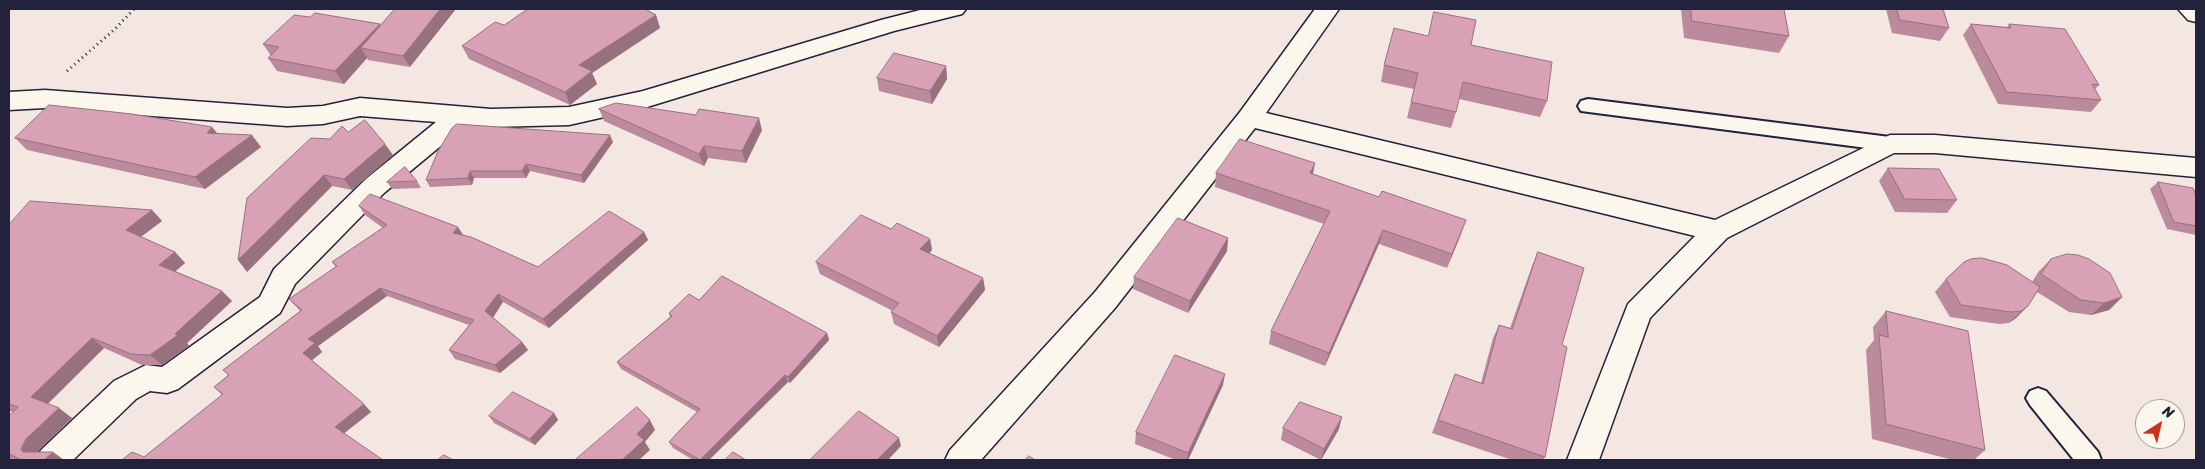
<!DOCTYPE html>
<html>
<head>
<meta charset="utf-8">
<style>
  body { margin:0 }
  #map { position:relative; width:2205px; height:469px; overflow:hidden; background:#f4e6e1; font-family:Sriracha,sans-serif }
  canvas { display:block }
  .frame { position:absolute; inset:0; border:10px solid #22223b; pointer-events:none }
  .north { position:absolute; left:2135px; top:399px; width:50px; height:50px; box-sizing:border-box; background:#fbf7ec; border:1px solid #a4a2a5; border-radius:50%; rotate:35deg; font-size:14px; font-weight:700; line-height:20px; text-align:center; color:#22223b }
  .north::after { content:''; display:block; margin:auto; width:18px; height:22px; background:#c8321e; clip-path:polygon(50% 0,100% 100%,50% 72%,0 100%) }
</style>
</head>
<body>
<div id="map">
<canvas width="2205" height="469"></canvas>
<div class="frame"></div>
<div class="north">N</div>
</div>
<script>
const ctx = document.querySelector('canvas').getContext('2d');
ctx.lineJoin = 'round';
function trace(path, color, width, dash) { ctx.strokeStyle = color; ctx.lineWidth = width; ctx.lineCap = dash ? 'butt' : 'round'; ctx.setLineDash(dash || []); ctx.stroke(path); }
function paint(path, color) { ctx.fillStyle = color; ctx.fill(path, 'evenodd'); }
const lane = new Path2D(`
  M 1588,99 L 1890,137 L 1897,139 L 1900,144 L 1897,149 L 1890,151 L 1581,111 L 1578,106 L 1581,101 Z
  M 2038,388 L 2046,391 L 2098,452 L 2101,460 L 2074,460 L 2030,405 L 2026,398 L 2030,391 Z`);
const street = new Path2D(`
  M 924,9 L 966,9 L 962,14 L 894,31 L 644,108 L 569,125 L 491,127 L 466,125 L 384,193 L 295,284 L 280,313 L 178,389 L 167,393 L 150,391 L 136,399 L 73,460 L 36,460 L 41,450 L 114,381 L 146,365 L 162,367 L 260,297 L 274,269 L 366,179 L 436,122 L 360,116 L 323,124 L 287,126 L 45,108 L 9,110 L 9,92 L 45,90 L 287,108 L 323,106 L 360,98 L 491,109 L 569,107 L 643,91 L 881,20 Z
  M 1315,9 L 1339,9 L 1266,113 L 1715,220 L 1890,135 L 1935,135 L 2196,158 L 2196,177 L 1935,153 L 1894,153 L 1727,238 L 1650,318 L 1599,460 L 1567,460 L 1628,304 L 1695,236 L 1255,128 L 1115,308 L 981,460 L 945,460 L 950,450 L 1095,292 L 1240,112 Z`);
const highway = new Path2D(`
  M 2178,9 L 2196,9 L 2196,22 L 2188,20 Z`);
trace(lane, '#22223b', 4);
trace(street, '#22223b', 3);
trace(highway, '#22223b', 3);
trace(new Path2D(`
  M 67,71 L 115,29 L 134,9`), '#22223b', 3, [1, 4]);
paint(lane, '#fbf7ec');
paint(street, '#fbf7ec');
paint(highway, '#fbf7ec');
paint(new Path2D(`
  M 395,9 L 410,67 L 368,60 L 367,58 L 344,84 L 277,71 L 268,58 L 271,56 L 263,44 L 310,17 L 381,25 Z
  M 1681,9 L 1784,9 L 1789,36 L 1779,53 L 1684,38 Z
  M 1886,9 L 1943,9 L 1949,28 L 1940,41 L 1892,33 Z
  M 656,15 L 660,28 L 592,73 L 597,84 L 570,105 L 469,59 L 462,46 L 504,25 Z
  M 1971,24 L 2007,27 L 2009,24 L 2099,85 L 2095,89 L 2101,100 L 2091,112 L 1998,104 L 1963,35 Z
  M 1471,45 L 1547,101 L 1540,117 L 1459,99 L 1456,112 L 1451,128 L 1407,118 L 1414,89 L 1381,82 L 1384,65 Z
  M 946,66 L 947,79 L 932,104 L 879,91 L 877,78 Z
  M 599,109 L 762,130 L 746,163 L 708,158 L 704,166 L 604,121 Z
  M 348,132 L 393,155 L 352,190 L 332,186 L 247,272 L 330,139 Z
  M 217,133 L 261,147 L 205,189 L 27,150 L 15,138 Z
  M 613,142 L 584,183 L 530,171 L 526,178 L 474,178 L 472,185 L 430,187 L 426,180 Z
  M 1315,163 L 1313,174 L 1461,234 L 1447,268 L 1379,244 L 1325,366 L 1269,344 L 1271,331 L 1324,224 L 1215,187 L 1216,173 Z
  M 1888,168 L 1957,200 L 1947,213 L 1895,212 L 1879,181 Z
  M 417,181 L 421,188 L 392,189 L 387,182 Z
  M 2158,182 L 2196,196 L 2196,235 L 2167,229 L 2150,189 Z
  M 359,206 L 463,235 L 538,267 L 644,232 L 648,240 L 549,328 L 503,302 L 493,318 L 522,342 L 528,350 L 500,373 L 455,359 L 449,350 L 469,325 L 387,296 L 318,346 L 322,352 L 312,360 L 371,412 L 344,433 L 144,457 L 222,395 L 214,387 L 228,375 L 223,370 L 300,311 L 289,299 L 336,267 L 332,262 L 383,228 L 365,215 Z
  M 152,210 L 162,221 L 141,237 L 175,252 L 185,263 L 175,271 L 222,291 L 232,301 L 187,343 L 189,346 L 162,365 L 142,365 L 104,348 L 48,404 L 72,418 L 40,449 L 38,452 L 64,460 L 13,460 L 9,458 L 9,416 L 13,412 L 9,411 L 9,225 Z
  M 891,229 L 930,239 L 932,250 L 929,253 L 983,278 L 985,290 L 939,347 L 894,324 L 891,312 L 893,311 L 820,274 L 816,262 Z
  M 1228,238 L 1227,251 L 1188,313 L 1133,289 L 1134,277 Z
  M 1538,252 L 1562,345 L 1545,457 L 1543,460 L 1512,460 L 1432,433 L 1455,374 L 1481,383 L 1493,338 L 1499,325 L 1510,328 L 1532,266 Z
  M 2051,259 L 2122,297 L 2109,310 L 2091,315 L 2069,312 L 2037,292 L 2016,318 L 2009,323 L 1999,324 L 1950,317 L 1935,292 L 1946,279 L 2032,282 L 2039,271 Z
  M 699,300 L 827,333 L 829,340 L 790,383 L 788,382 L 709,460 L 693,460 L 673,448 L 669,442 L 697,412 L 621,369 L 617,362 L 670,317 L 669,313 Z
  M 1886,311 L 1985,450 L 1974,460 L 1953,460 L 1872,439 L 1866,350 L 1874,340 L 1873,327 Z
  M 1223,385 L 1188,460 L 1176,460 L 1135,444 L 1136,432 Z
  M 554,413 L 558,420 L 535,445 L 494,423 L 489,416 Z
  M 1283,428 L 1339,429 L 1321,460 L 1281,440 Z`), '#bb8a9c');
paint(new Path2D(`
  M 440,9 L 456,9 L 410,67 L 403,56 Z
  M 656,15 L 660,28 L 592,73 L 597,84 L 570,105 L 565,92 L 579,65 Z
  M 380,24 L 388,36 L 361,48 L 367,58 L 344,84 L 335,71 Z
  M 946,66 L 947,79 L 932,104 L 930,91 Z
  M 759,118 L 762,130 L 746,163 L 742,151 Z
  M 212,127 L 222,139 L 207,133 Z
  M 252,135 L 261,147 L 205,189 L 195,177 Z
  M 610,135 L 613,142 L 584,183 L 581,175 Z
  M 385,144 L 393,155 L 352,190 L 344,179 Z
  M 704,146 L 708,158 L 704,166 L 699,154 Z
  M 1315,163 L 1312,177 L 1310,173 Z
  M 526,164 L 530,171 L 526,178 L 522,171 Z
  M 470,171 L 474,178 L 472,185 L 468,178 Z
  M 324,175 L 332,186 L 247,272 L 238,260 Z
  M 152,210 L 162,221 L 136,240 L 126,230 Z
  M 1466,220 L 1461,234 L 1447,268 L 1452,254 Z
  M 458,227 L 464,236 L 453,233 Z
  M 1383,230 L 1379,244 L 1325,366 L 1329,353 Z
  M 644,232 L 648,240 L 549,328 L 543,319 Z
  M 1228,238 L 1227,251 L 1188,313 L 1190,301 Z
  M 930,239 L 932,250 L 923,261 L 920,249 Z
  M 175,252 L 185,263 L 170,276 L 159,265 Z
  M 983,278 L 985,290 L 939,347 L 937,336 Z
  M 380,288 L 387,296 L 318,346 L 322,352 L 310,362 L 303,353 L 308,339 Z
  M 222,291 L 232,301 L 187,343 L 189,346 L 162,365 L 150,355 L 175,334 Z
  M 498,294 L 503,302 L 491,320 L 485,311 Z
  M 2122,297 L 2109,310 L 2091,315 L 2104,303 Z
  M 2028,306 L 2016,318 L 2009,323 L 2021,311 Z
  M 827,333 L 829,340 L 790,383 L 788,377 Z
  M 92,338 L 104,348 L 44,407 L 31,397 Z
  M 522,342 L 528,350 L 500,373 L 495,365 Z
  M 1225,374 L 1223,385 L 1188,460 L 1187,460 L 1188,453 Z
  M 785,375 L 788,382 L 709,460 L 700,460 Z
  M 364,404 L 371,412 L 342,435 L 335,427 Z
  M 59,408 L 72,418 L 40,449 L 34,459 L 23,452 L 21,449 L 26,439 Z
  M 554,413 L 558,420 L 535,445 L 530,439 Z
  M 1342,417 L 1339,429 L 1321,460 L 1324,449 Z
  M 650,420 L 655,430 L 645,442 L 650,450 L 639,460 L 622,460 L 637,434 Z
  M 899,438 L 901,446 L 888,460 L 877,460 Z
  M 53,452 L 64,460 L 44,460 Z`), '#98717f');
const building = new Path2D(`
  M 395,9 L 440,9 L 403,56 L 361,48 Z
  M 528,9 L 645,9 L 656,15 L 579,65 L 592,71 L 565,92 L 462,46 L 495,22 L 504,25 Z
  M 1691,9 L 1784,9 L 1789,36 L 1692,21 Z
  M 1897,9 L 1943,9 L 1949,28 L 1900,20 Z
  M 1434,12 L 1476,20 L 1471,45 L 1552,62 L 1547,101 L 1463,82 L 1456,112 L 1411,102 L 1418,73 L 1384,65 L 1394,28 L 1428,36 Z
  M 315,13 L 380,24 L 335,71 L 268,58 L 279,47 L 263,44 L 294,15 L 310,17 Z
  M 1971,24 L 2011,28 L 2009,24 L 2065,29 L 2099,85 L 2092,84 L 2101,100 L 2007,92 Z
  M 894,53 L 946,66 L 930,91 L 877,78 Z
  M 616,103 L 696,115 L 699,109 L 759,118 L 742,151 L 704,146 L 699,154 L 599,109 Z
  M 49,105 L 132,114 L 212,127 L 207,133 L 252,135 L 195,177 L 15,138 Z
  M 365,120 L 385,144 L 344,179 L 324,175 L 238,260 L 247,198 L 311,138 L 330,139 L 342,126 L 348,132 Z
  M 457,124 L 610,135 L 581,175 L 526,164 L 522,171 L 470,171 L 468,178 L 426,180 L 438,151 L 452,128 Z
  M 1240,139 L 1315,163 L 1310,173 L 1379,197 L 1382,191 L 1466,220 L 1452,254 L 1383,230 L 1329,353 L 1271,331 L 1330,211 L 1216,173 Z
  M 405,167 L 417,181 L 387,182 Z
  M 1888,168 L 1939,169 L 1957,200 L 1905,199 Z
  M 2158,182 L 2193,188 L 2196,196 L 2196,226 L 2174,222 Z
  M 370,194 L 458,227 L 453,233 L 471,237 L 538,267 L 609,211 L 644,232 L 543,319 L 498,294 L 485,311 L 522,342 L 495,365 L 449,350 L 474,320 L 380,288 L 308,339 L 315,343 L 303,353 L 364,404 L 335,427 L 383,460 L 122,460 L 132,452 L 144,457 L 223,394 L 214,387 L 229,375 L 223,370 L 302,310 L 289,299 L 337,266 L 332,262 L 387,225 L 359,206 Z
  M 30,201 L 152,210 L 126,230 L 175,252 L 159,265 L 222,291 L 175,334 L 178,335 L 150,355 L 131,354 L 92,338 L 31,397 L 59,408 L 26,439 L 21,449 L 23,452 L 53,452 L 44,460 L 22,460 L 9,454 L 9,416 L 18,407 L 9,404 L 9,225 Z
  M 861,215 L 891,229 L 897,223 L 930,239 L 920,249 L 983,278 L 937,336 L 891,312 L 899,303 L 816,262 Z
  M 1178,218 L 1228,238 L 1190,301 L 1134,277 Z
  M 1538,252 L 1584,268 L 1562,345 L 1567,347 L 1545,457 L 1438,420 L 1455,374 L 1483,384 L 1499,325 L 1512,329 Z
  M 2067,254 L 2078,255 L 2089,259 L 2110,273 L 2122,297 L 2104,303 L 2081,300 L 2041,274 L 2051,259 Z
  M 1982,258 L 2007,265 L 2040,287 L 2028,306 L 2021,311 L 2011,312 L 1961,305 L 1946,279 L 1964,262 L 1971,259 Z
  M 722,276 L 827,333 L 788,377 L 785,375 L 700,460 L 669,442 L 700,409 L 617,362 L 672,316 L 669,313 L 689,294 L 699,300 Z
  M 1886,311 L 1968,331 L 1985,450 L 1886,424 L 1879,335 L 1888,337 Z
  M 1175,355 L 1225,374 L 1188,453 L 1136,432 Z
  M 513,392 L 554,413 L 530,439 L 489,416 Z
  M 1300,402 L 1342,417 L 1324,449 L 1283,428 Z
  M 637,407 L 650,420 L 637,434 L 644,440 L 622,460 L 575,460 Z
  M 859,411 L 899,438 L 877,460 L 810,460 Z
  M 733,452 L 746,460 L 725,460 Z
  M 444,455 L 453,460 L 438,460 Z
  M 1029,456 L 1035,460 L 1025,460 Z`);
paint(building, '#d9a1b5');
trace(building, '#98717f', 1);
</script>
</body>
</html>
